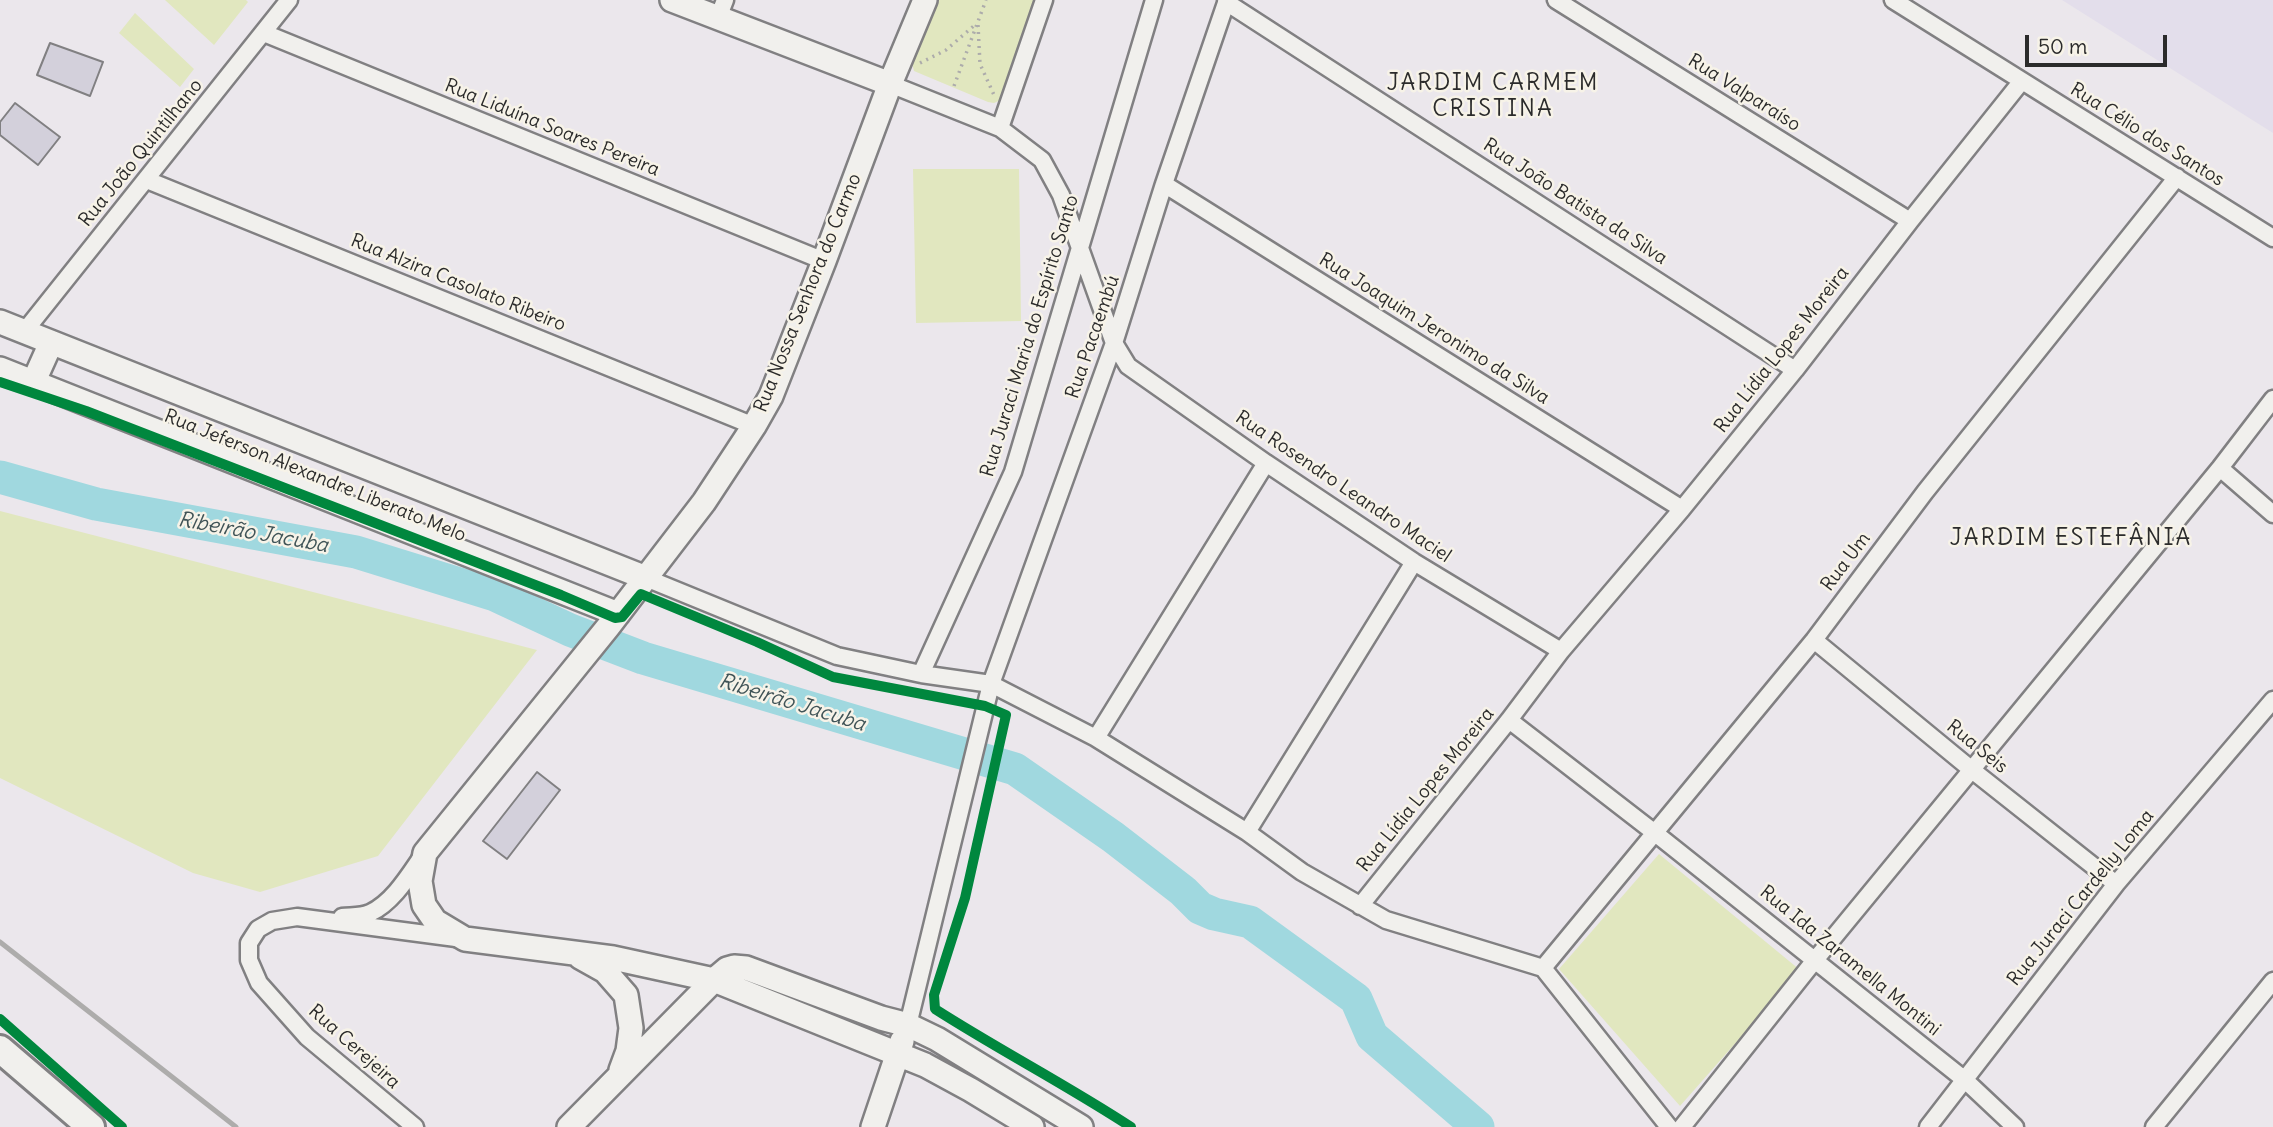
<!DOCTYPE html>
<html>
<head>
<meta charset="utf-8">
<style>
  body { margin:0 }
  #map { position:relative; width:2273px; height:1127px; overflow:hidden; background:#ebe7ec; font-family:Delius,sans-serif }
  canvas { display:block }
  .scale { position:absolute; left:2025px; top:35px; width:142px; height:32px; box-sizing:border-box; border:4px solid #2b2b2b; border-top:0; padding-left:9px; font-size:21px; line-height:24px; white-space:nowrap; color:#2b2b2b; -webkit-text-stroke:5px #f7f3e8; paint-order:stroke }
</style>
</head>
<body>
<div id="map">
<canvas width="2273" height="1127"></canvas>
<div class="scale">50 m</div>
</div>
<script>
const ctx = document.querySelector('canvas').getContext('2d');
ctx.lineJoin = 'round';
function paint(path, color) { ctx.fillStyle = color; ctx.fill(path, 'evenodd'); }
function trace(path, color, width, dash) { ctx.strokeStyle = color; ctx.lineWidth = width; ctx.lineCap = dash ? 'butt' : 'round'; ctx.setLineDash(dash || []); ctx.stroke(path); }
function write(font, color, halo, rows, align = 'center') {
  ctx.font = font + ' Delius,sans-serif'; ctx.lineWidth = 5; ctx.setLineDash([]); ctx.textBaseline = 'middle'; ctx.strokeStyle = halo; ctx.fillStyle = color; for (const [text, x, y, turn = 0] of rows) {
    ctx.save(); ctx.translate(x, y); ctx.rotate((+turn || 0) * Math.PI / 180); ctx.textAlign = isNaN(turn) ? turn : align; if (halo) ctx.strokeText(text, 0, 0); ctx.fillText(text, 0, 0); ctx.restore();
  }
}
paint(new Path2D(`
  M 2062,0 L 2273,0 L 2273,133 Z`), '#e3deeb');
paint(new Path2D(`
  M 165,0 L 246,0 L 248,2 L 214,45 Z
  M 933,0 L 1038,0 L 1003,99 L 994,103 L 988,102 L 914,71 L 911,59 Z
  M 135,13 L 194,69 L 180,87 L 119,33 Z
  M 913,169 L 1019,169 L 1021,321 L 916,323 Z
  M 0,511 L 537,650 L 378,856 L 260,892 L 193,873 L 0,778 Z
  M 1659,854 L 1800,970 L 1680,1106 L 1559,969 Z`), '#e1e7bf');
trace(new Path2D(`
  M 0,477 L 96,504 L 356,552 L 495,595 L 570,630 L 643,658 L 1015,769 L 1113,837 L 1183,891 L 1200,908 L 1214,914 L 1250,922 L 1356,999 L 1372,1036 L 1478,1127`), '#a0d8df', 33);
const building = new Path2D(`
  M 50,43 L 103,62 L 90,96 L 37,75 Z
  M 15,103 L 60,137 L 38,165 L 0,135 L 0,122 Z
  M 537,772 L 560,790 L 507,859 L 483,841 Z`);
paint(building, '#d3d0db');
trace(building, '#818082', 2);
const street = new Path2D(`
  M 1556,0 L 1910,221
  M 1893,0 L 2273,238
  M 1226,2 L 1795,370
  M 718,18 L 725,0
  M 264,33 L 824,261
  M 890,84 L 1000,128 L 1042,160 L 1061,195 L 1114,343 L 1128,366 L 1266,463 L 1414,562 L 1561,651
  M 1000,128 L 1044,0
  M 147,180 L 754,426
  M 1164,184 L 1682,509
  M 24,332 L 289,0
  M 2220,468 L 2273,514
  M 646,578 L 837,656 L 921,674 L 991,684 L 1096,738 L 1247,832 L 1302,872 L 1386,920 L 1543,968 L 1669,1127
  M 1814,640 L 1972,770 L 2116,884
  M 921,674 L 1013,472 L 1154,0
  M 1509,720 L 1655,833 L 1965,1080 L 2015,1127
  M 1096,738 L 1266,463
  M 1247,832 L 1414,562
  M 1360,906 L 1509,720 L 1561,651 L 1682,509 L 1795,370 L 1910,221 L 2021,82
  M 342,917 C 351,916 362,917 370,913 C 392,903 408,877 421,858
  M 1543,968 L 1814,640 L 1925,492 L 2177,177
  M 908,1025 L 991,684 L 1114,343 L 1164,184 L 1227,0
  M 415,1127 L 307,1037 L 259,983 L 249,960 L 249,943 L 258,929 L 272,921 L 297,917 L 456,938
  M 1682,1127 L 1815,960 L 2220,468 L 2273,399
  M 1928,1127 L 2116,884 L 2273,700
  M 2154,1127 L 2273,981`);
const secondary = new Path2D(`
  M 672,0 L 890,84
  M 925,0 L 890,84 L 824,261 L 771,396 L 754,426 L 704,502 L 608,627 L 425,853 L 420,881 L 424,905 L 435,921 L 465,939 L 613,958 L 714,980 L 925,1065 L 971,1090 L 1032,1127
  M 0,322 L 646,578
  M 0,369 L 618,614
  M 33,383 L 51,343
  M 580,957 L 605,971 L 626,995 L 631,1028 L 628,1051 L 621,1070
  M 569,1127 L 714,980 L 727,969 L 734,967 L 746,968 L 881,1018 L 908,1025 L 937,1039 L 1081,1127
  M 873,1127 L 902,1041`);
const primary = new Path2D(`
  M 0,1049 L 91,1127`);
trace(street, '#818082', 21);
trace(secondary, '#818082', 28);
trace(primary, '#818082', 32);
trace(new Path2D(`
  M 978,25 L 980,64 L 994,95
  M 920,63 L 946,50 L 976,24
  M 954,86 L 986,0`), '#adacab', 3.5, [2, 5]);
trace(street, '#f1f0ed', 16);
trace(secondary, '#f1f0ed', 23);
trace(primary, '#f1f0ed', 26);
trace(new Path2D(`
  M 0,942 L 236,1127`), '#adacab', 5);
trace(new Path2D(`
  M 0,382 L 86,411 L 561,595 L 615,618 L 622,617 L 641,594 L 757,642 L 833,677 L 985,706 L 1006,715 L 965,898 L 934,995 L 935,1009 C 999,1050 1067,1085 1131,1127
  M 0,1019 L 122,1127`), '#00873e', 10);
write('19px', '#2b2b2b', '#f7f3e8', [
  ["Rua Valparaíso",1744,93,32],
  ["Rua Liduína Soares Pereira",552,128,22],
  ["Rua Célio dos Santos",2147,135,32],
  ["Rua João Quintilhano",141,153,-51],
  ["Rua João Batista da Silva",1575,202,33],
  ["Rua Alzira Casolato Ribeiro",458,283,22],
  ["Rua Nossa Senhora do Carmo",808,293,-68],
  ["Rua Joaquim Jeronimo da Silva",1434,329,32],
  ["Rua Juraci Maria do Espírito Santo",1030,336,-73],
  ["Rua Pacaembú",1093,337,-71],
  ["Rua Lídia Lopes Moreira",1782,350,-52],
  ["Rua Jeferson Alexandre Liberato Melo",315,476,22],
  ["Rua Rosendro Leandro Maciel",1343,487,34],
  ["Rua Um",1846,562,-53],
  ["Rua Seis",1977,747,39],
  ["Rua Lídia Lopes Moreira",1426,790,-51],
  ["Rua Juraci Cardelly Loma",2081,898,-51],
  ["Rua Ida Zaramella Montini",1850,961,39],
  ["Rua Cerejeira",354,1047,42]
]);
write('italic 21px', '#405457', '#f7f3e8', [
  ["Ribeirão Jacuba",253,533,10],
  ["Ribeirão Jacuba",792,703,17]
]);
ctx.letterSpacing = '2px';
write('23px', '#2b2b2b', '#f7f3e8', [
  ["JARDIM CARMEM",1493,83],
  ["CRISTINA",1493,109],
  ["JARDIM ESTEFÂNIA",2071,538]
]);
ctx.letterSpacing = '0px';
</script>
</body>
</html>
